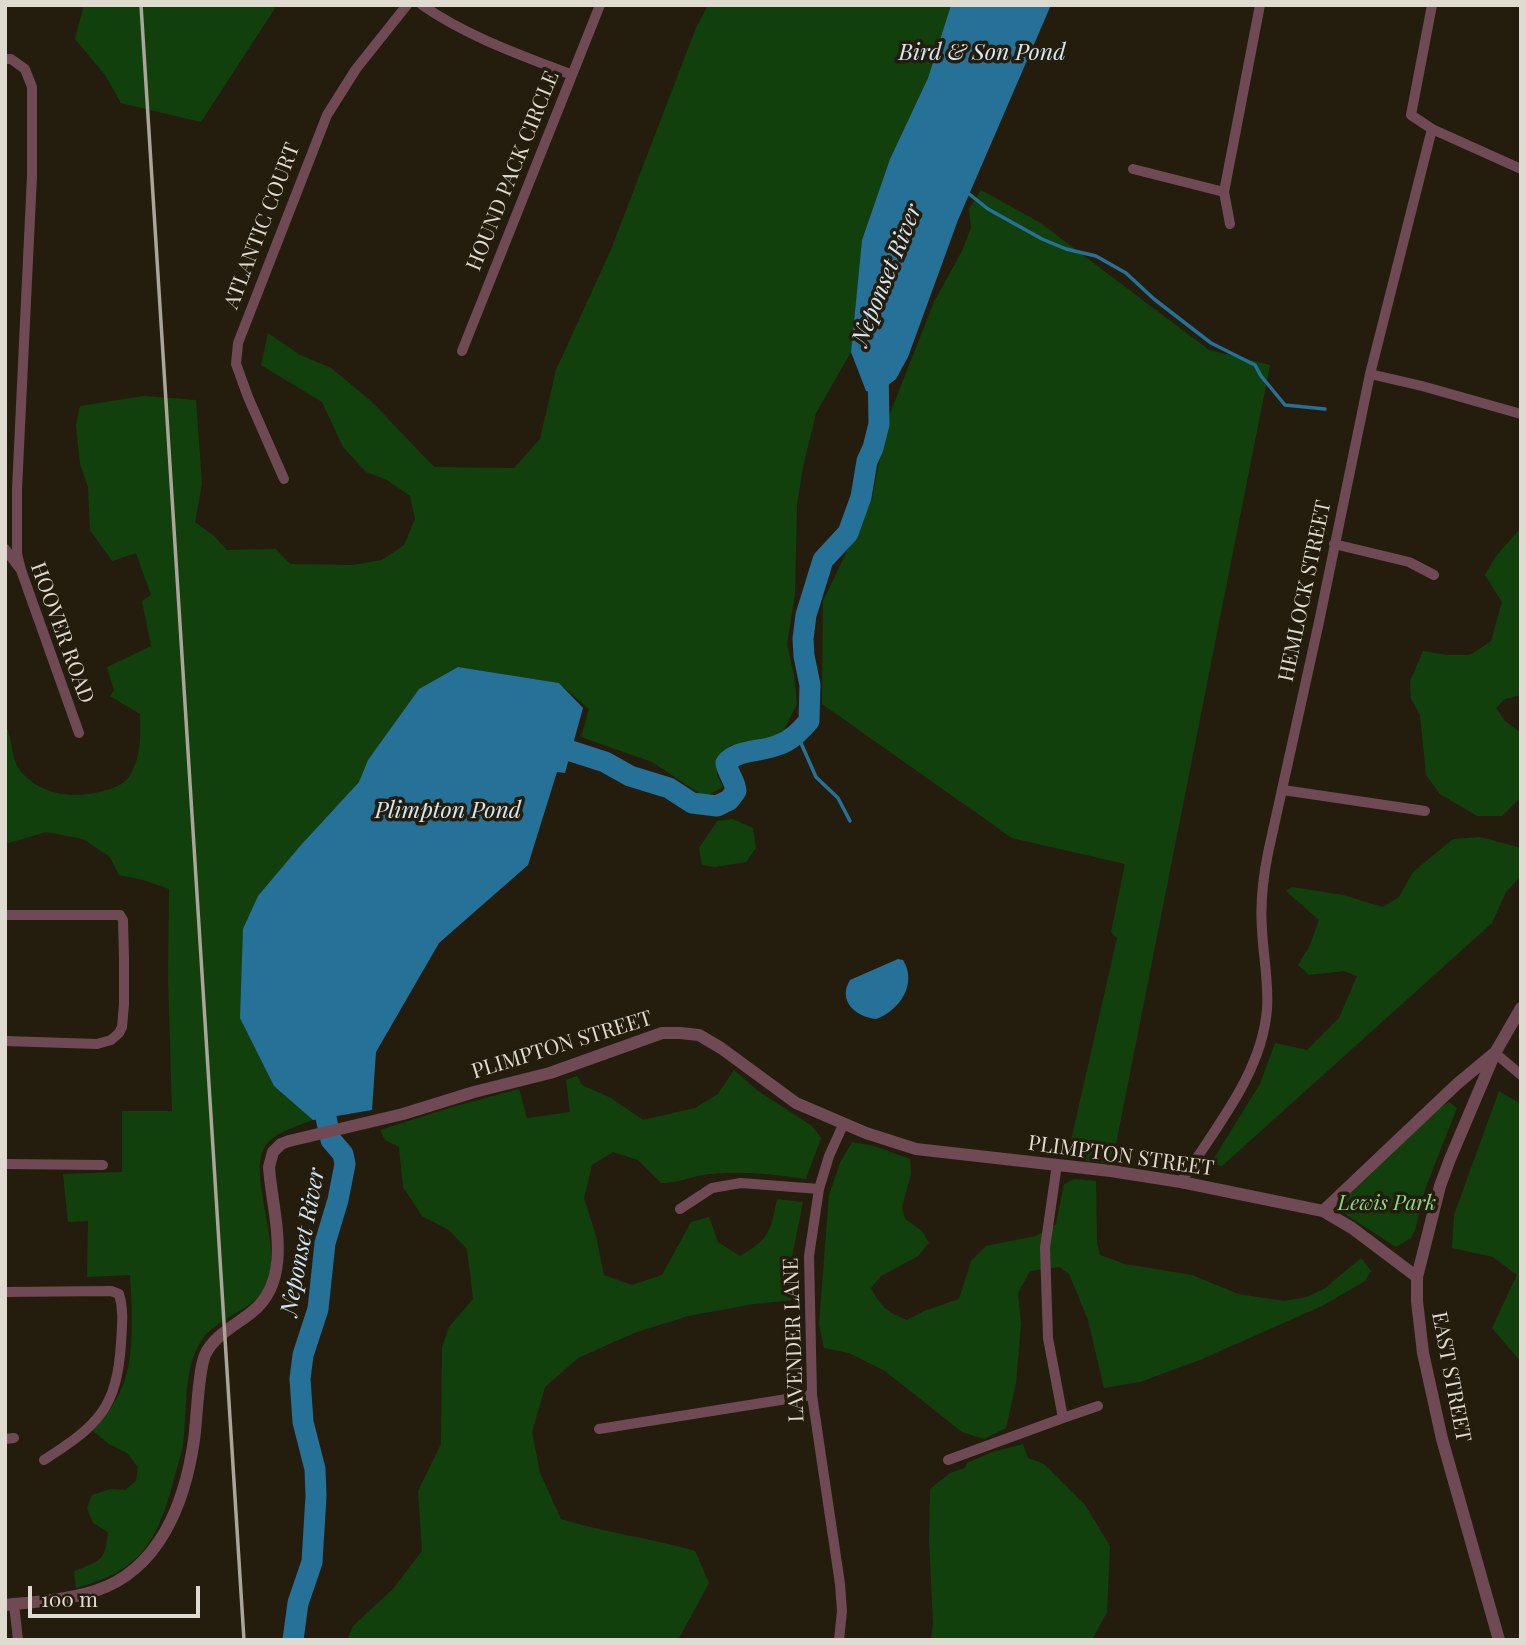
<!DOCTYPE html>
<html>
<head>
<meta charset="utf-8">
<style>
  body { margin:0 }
  #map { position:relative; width:1526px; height:1645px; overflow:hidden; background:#241d0e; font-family:"Playfair Display",serif }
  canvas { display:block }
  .frame { position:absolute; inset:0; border:7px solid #dfdbd1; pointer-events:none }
  .scale { position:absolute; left:28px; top:1586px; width:172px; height:32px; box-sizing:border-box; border:4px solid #dfdbd1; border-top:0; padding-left:9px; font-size:21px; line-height:24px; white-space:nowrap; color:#dfdbd1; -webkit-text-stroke:5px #241d0e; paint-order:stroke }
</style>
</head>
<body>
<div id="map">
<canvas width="1526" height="1645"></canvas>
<div class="frame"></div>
<div class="scale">100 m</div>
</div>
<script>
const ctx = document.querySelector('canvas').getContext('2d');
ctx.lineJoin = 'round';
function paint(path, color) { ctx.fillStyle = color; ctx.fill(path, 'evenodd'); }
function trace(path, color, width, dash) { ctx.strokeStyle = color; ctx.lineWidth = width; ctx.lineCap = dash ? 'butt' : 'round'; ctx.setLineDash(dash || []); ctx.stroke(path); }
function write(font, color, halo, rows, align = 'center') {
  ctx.font = font + ' "Playfair Display",serif'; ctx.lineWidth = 7; ctx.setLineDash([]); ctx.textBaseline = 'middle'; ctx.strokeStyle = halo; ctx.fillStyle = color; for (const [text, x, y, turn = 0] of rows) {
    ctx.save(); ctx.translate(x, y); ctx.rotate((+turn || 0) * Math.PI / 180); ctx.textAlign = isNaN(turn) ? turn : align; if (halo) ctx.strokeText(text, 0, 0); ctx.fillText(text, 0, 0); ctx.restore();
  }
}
paint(new Path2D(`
  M 84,5 L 277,5 L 201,122 L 121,103 L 105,75 L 75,39 Z
  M 708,5 L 951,5 L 928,78 L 890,159 L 862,240 L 851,352 L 816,413 L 803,467 L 797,505 L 795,594 L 787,644 L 794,676 L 797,704 L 783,732 L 755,744 L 731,745 L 717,758 L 717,775 L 723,787 L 705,797 L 652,762 L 581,737 L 589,709 L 559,683 L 458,667 L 419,689 L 368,760 L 359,782 L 301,845 L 304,1111 L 313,1120 C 298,1126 277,1131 266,1145 C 245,1172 285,1249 266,1286 C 253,1312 216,1317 201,1341 C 184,1368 187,1404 184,1435 C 183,1452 176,1470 172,1486 C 155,1547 138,1571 76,1588 L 74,1571 C 101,1561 105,1561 108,1532 L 93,1523 L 87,1508 L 92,1495 L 111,1489 L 125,1490 L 136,1481 L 138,1467 L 127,1453 L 109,1444 L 93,1431 C 105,1417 116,1403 123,1385 C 135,1356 132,1306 130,1275 L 87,1277 L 88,1221 L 68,1222 L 63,1174 L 122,1172 L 122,1111 L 172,1111 L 168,976 L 169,889 L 143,880 L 119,875 L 110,857 L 83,839 L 46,832 L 5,844 L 5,724 C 14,740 9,758 22,773 C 44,797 77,799 106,790 C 114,788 124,784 129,777 C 141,759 141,735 140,714 L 110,696 L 114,690 L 107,667 L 151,646 L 142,601 L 151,595 L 136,553 L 112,561 L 90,530 L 88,487 L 80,464 L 76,425 L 80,406 L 144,396 L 196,400 L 202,484 L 195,522 L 213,535 L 227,550 L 276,549 L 290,564 L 353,565 L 382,560 L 404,545 L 415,519 L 410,496 L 387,480 L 366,472 L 343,447 L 322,402 L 261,365 L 268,333 L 300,355 L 331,368 L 371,401 L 434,467 L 514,468 L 540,439 L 556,370 L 610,252 L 696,28 Z
  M 981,190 L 1039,222 L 1209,350 L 1270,365 L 1112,1164 L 1067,1158 L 1117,938 L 1111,932 L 1125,864 L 1012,838 L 822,704 L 823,601 L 872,499 L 887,421 L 934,302 L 962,251 L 971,228 L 969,209 Z
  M 1521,528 L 1521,695 L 1505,699 L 1496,708 L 1505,721 L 1521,733 L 1521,797 L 1502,816 L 1477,816 L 1440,794 L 1426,775 L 1420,715 L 1411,699 L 1410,681 L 1423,651 L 1447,655 L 1470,655 L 1491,641 L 1502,602 L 1485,575 L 1496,556 Z
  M 733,819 L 753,828 L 756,848 L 746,862 L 715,867 L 702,865 L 699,848 L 717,821 Z
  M 1480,837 L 1521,848 L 1521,876 L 1506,892 L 1492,923 L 1222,1166 L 1211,1163 L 1260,1084 L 1275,1043 L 1307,1050 L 1339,1018 L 1357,976 L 1344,971 L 1309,975 L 1298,965 L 1309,947 L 1319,920 L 1286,891 L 1292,887 L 1343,895 L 1383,907 L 1399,897 L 1413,872 L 1453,839 Z
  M 734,1070 L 758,1091 L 812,1126 L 821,1138 L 806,1179 C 774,1174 743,1171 711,1174 C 692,1175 682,1183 661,1183 L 638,1160 L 613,1152 L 592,1165 L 584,1198 L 596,1236 L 604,1275 L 632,1285 L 662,1275 L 691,1222 L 709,1217 L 718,1242 L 740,1256 C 770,1238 770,1233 777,1199 L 803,1202 L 791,1262 L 794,1300 L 754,1304 L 688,1316 L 634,1333 L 578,1358 L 545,1387 L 532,1432 L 540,1473 L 561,1519 C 605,1533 651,1538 695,1551 L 709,1583 L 678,1640 L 347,1640 L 353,1626 L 393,1589 L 422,1551 L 418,1491 L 441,1444 L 442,1347 L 449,1327 L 473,1299 L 467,1249 L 449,1230 L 422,1216 L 403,1187 L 399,1147 L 385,1140 L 380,1130 L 456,1106 L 519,1089 L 527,1118 L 570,1112 L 566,1080 L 577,1076 L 582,1085 L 611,1098 L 643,1120 L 695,1108 L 718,1094 Z
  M 1499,1091 L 1521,1104 L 1521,1362 L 1492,1328 L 1517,1275 L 1493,1257 L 1452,1248 L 1454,1215 Z
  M 1449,1102 L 1457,1108 L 1425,1189 L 1415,1230 L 1411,1238 L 1396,1247 L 1345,1214 L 1342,1205 L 1346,1198 L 1436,1111 Z
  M 852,1142 L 874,1146 L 910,1159 L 911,1174 L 902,1207 L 905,1219 L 922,1231 L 929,1243 L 918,1256 L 881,1276 L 871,1288 C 879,1305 889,1314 907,1320 L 924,1311 L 959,1299 L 971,1261 L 986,1246 L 1036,1236 L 1056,1224 L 1064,1184 L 1074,1179 L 1096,1181 L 1097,1243 L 1100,1255 L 1125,1264 L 1192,1275 L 1238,1294 L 1284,1301 L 1307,1297 L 1324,1289 L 1361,1258 L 1371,1271 L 1365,1281 L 1322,1306 L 1202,1359 L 1140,1382 L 1104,1388 L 1088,1320 L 1069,1274 L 1060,1267 L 1030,1271 L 1018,1293 L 1021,1324 L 1016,1383 L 1006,1428 L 984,1439 L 962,1432 L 885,1371 L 849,1353 L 824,1348 L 819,1324 L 829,1195 L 840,1163 Z
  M 1023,1444 L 1028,1458 L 1044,1464 L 1085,1505 L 1110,1546 L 1107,1612 L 1092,1640 L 931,1640 L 933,1623 L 929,1539 L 930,1489 L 950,1473 L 965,1468 L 967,1463 L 992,1452 Z`), '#12400d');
paint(new Path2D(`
  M 951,5 L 1051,5 L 958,220 L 908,357 L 896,379 L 878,393 L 866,391 L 851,352 L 862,240 L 890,159 L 928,78 Z
  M 458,667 L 559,683 L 583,708 L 565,773 L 557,772 L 528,865 L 439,943 L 376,1052 L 372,1110 L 313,1120 L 274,1086 L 240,1018 L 243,929 L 258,896 L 301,845 L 359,782 L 368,760 L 419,689 Z
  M 898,959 L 903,960 C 918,984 899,1011 876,1019 C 856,1017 837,1001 850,980 Z`), '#257197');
trace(new Path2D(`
  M 968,193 L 988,209 L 1042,239 L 1066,249 L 1096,256 L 1126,273 L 1154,299 L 1211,343 L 1255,365 L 1261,376 L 1285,405 L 1325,409
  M 797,734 L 816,777 L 838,798 L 850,821`), '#257197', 3.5);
trace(new Path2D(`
  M 545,751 L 571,751 L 605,762 L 630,776 L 669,788 L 692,803 L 717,806 L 729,800 L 736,791 C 735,780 728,774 726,763 C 737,749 762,752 778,745 C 791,741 800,731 809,721 L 810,685 L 804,656 L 803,639 L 806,615 L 823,560 L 848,533 L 861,497 L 867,461 L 873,448 L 879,424 L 878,365
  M 293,1640 L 298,1603 L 312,1562 L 316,1496 L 315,1469 L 303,1422 L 300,1379 L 303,1355 L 318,1309 L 325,1243 L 338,1200 L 345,1164 L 343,1154 L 331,1140 L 320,1091`), '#257197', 21);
trace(new Path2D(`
  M 422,5 C 468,37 521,55 572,75
  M 1432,5 L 1411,115 L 1432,129 L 1521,169
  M 5,59 L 11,59 L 25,69 L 32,87 L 32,176 L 17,489 L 17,554 L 21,570
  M 1133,169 L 1224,192
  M 1230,224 L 1224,192 L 1260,5
  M 462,351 L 600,5
  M 1370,374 L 1422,386 L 1521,414
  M 284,479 L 248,397 L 236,364 L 238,343 L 327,115 L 356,69 L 407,5
  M 1334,544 L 1409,562 L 1434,575
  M 5,549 L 21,570 L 79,733
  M 1283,790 L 1425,811
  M 5,915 L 120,915 L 123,920 L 124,958 L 124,1004 L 122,1027 L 119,1033 L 111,1040 L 97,1044 L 5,1041
  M 1495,1053 L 1521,1075
  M 5,1164 L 103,1165
  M 1057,1164 L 1045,1248 L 1048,1338 L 1063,1418 L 1098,1406
  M 1181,1182 C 1214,1129 1262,1074 1267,1009 C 1269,982 1263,955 1262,929 C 1260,903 1263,878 1268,853 L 1319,622 L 1370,374 L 1432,129
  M 680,1209 L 712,1188 L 741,1183 L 819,1189
  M 5,1292 L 111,1291 L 119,1294 C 124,1310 122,1326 121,1343 C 117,1409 97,1426 44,1460
  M 599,1429 L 812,1395
  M 5,1439 L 14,1438
  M 948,1460 L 1063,1418
  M 14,1604 L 18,1640
  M 839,1640 L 842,1611 L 840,1584 L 812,1395 L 809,1256 L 819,1189 L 829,1156 L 843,1125`), '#6f4a54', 10);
trace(new Path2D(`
  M 1323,1211 L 1457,1084 L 1493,1054
  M 5,1605 C 35,1602 66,1600 95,1591 C 160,1570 185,1502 194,1440 C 197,1419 198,1372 205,1355 C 213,1336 236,1325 252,1312 C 295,1278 272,1213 269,1167 L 273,1152 L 281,1144 L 289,1141 L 403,1114 L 474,1092 L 550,1073 L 662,1033 L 680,1033 L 699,1035 L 721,1048 L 796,1103 L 866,1133 L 916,1149 L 1111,1171 L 1181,1182 L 1323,1211 L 1352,1228 L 1417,1277
  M 1499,1640 L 1442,1439 L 1423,1353 L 1417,1301 L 1417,1277 L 1440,1186 L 1450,1159 L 1495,1053 L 1521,1008`), '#6f4a54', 12);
trace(new Path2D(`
  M 141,5 L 244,1640`), '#aaa59a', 3.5);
write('21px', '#dfdbd1', '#241d0e', [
  ["HOUND PACK CIRCLE",513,171,-68],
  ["ATLANTIC COURT",262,226,-69],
  ["HEMLOCK STREET",1305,591,-78],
  ["HOOVER ROAD",62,633,70],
  ["PLIMPTON STREET",562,1045,-17],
  ["PLIMPTON STREET",1121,1156,8],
  ["LAVENDER LANE",794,1340,-92],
  ["EAST STREET",1451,1377,79]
]);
write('italic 21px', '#88da7f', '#241d0e', [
  ["Lewis Park",1387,1203]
]);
write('italic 23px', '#d2e8f6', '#241d0e', [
  ["Bird & Son Pond",982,53],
  ["Neponset River",887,275,-68],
  ["Plimpton Pond",448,811],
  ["Neponset River",303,1242,-79]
]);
</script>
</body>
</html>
